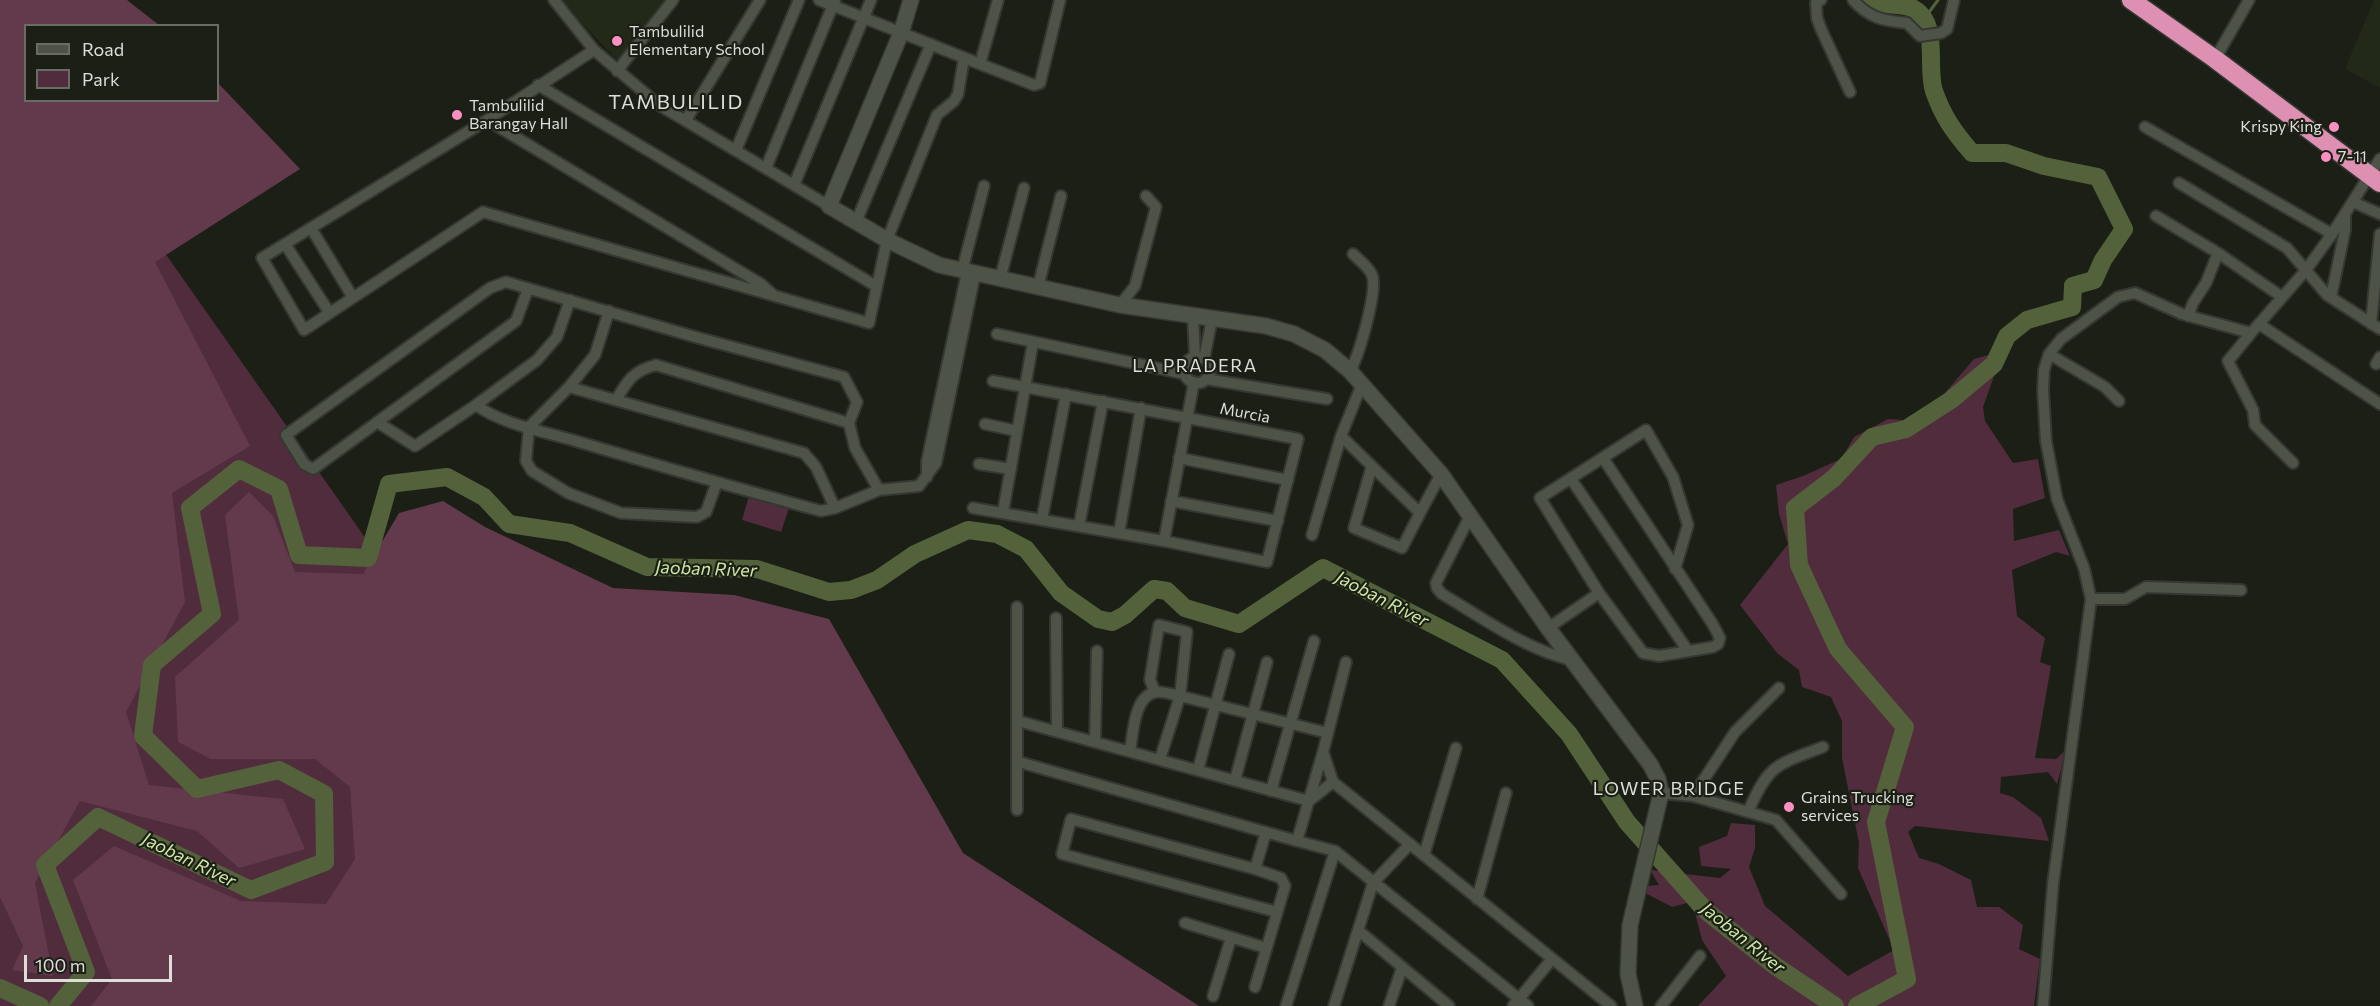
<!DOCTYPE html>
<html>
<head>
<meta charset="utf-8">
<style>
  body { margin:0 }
  #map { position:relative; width:2380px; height:1006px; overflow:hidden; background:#1b1f15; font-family:Commissioner,sans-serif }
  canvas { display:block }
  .legend { position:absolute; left:24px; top:24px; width:195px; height:78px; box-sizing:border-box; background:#1b1f15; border:2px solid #686c63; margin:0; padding:8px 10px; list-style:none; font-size:18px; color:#dcdfd8 }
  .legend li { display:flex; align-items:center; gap:12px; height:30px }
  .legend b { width:30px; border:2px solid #686c63 }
  .scale { position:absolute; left:24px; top:955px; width:148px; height:27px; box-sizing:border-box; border:3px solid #dcdfd8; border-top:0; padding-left:8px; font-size:18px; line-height:21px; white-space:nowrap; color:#dcdfd8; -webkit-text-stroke:4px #1b1f15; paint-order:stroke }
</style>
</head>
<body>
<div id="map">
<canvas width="2380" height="1006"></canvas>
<ul class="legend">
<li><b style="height:8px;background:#4e5347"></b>Road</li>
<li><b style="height:16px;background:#512c3d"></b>Park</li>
</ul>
<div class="scale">100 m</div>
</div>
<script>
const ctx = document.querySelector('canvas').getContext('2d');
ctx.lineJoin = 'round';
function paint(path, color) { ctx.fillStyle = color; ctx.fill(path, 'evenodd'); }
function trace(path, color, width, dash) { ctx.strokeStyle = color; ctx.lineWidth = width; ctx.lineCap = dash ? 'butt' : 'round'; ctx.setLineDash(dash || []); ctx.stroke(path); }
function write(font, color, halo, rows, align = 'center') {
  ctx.font = font + ' Commissioner,sans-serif'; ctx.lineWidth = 4.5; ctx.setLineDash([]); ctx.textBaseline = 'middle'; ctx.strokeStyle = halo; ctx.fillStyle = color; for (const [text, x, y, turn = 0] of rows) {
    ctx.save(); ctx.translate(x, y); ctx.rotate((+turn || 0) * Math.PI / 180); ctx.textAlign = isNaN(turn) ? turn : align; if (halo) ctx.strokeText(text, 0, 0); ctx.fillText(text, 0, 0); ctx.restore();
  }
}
paint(new Path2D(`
  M 560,0 L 666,0 L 619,62 Z
  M 2374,0 L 2380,0 L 2380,88 L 2345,69 Z`), '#222919');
paint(new Path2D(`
  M 0,17 L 26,100 L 58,101 L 447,654 L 330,1006 L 0,1006 Z
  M 2003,351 L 1983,407 L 1985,421 L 2013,463 L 2038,459 L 2045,498 L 2013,509 L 2014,541 L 2059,530 L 2070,556 L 2056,552 L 2012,570 L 2017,616 L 2045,638 L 2040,662 L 2051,666 L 2035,758 L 2056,759 L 2066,750 L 2057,784 L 2048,772 L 2001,777 L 2000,793 L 2013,797 L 2041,818 L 2049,841 L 1915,826 L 1908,832 L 1919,858 L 1939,864 L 1971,880 L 1977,907 L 1999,907 L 2023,925 L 2019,949 L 2040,959 L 2034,1006 L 1698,1006 L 1726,976 L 1702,940 L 1695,913 L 1687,903 L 1672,907 L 1634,887 L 1659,885 L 1650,870 L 1720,878 L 1731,869 L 1701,866 L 1699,847 L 1727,836 L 1731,823 L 1755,825 L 1755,848 L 1749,867 L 1765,906 L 1848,976 L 1894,950 L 1858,868 L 1859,843 L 1842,758 L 1842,721 L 1831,697 L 1802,687 L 1799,670 L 1777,653 L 1740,605 L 1788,544 L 1779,514 L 1776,485 L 1803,476 L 1841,459 L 1854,437 L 1888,419 L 1905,420 L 1932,408 L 1974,359 Z
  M 749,496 L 789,508 L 781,532 L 742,520 Z`), '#512c3d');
paint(new Path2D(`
  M 0,0 L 127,0 L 159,25 L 26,26 L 26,100 L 218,100 L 218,83 L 300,169 L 155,262 L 250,446 L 172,493 L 185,602 L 126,712 L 149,785 L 283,799 L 305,849 L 239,868 L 197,831 L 80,801 L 35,883 L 53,976 L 12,970 L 23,946 L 0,897 Z
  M 249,492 L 273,516 L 295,572 L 363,574 L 399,513 L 443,501 L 485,527 L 613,588 L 734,595 L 829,619 L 963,853 L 1199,1006 L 91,1006 L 112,979 L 73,880 L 114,846 L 241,901 L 326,904 L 355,859 L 350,787 L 315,759 L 211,759 L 178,742 L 175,677 L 239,620 L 225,515 Z`), '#633a4c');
trace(new Path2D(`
  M 1924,19 L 1938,0`), '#53623b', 3);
trace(new Path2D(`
  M 0,988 L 40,1006
  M 58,1006 L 86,972 L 45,865 L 98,817 L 251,890 L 325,862 L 324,794 L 279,770 L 197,789 L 143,736 L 152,665 L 212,614 L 190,508 L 239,469 L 279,489 L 299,555 L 368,558 L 389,484 L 447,477 L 484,497 L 509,524 L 570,533 L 647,567 L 757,569 L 829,592 L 851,590 L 877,580 L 915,554 L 968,530 L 997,534 L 1026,549 L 1061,593 L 1098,619 L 1112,622 L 1125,615 L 1154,589 L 1167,591 L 1185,608 L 1239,624 L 1323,568 L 1502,660 L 1569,734 L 1627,822 L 1706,911 L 1774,965 L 1835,1006
  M 1857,1006 L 1907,979 L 1876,822 L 1905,727 L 1838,649 L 1799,565 L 1795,508 L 1834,478 L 1872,437 L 1906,429 L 1951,400 L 1994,364 L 2007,336 L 2027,320 L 2072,307 L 2073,286 L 2094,280 L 2103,260 L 2124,229 L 2098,177 L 2044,166 L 2006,153 L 1972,153 C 1954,132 1943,117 1934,91 C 1926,68 1940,24 1914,9 C 1901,2 1882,7 1869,0`), '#53623b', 18);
const street = new Path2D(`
  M 554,0 L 594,50 L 659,105 L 829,206
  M 819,0 L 980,64 L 998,0
  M 1821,0 L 1816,3 L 1817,18 L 1821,29 L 1850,92
  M 1853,0 C 1869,18 1884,21 1907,23 L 1920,36 L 1941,33 L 1947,29 L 1954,0
  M 594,50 L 487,120 L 262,258 L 304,330 L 483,212 L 869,323 L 887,240 L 937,115 L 954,101 L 958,94 L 964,58
  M 2215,59 L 2249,0
  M 980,64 L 1034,85 L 1040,83 L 1060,0
  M 617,71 L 673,0
  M 538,85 L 876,286
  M 487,120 L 761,284 L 773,295
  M 686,120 L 760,0
  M 2145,127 L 2332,234
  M 736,150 L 799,0
  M 766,168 L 835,0
  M 2179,183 L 2287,248 L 2327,295 L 2380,329
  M 794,185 L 871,0
  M 2353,202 L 2380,214
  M 2156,216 L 2218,253 L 2206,283 L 2193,303 L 2188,316
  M 856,222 L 931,44
  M 311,228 L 352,296
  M 285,244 L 329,312
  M 2218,253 L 2282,297
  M 962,271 L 984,186
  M 1000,279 L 1024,188
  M 1038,287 L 1061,196
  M 528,289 L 516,321 L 313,469 L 304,464 L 286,435 L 490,288 L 506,282 L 699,338 L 844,377 L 857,402 L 849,423 L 855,448 L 879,490
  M 2331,297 L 2345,230 L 2345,215
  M 1120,305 L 1135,286 L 1156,207 L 1146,196
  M 609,311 L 595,355 L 569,387 L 529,427 L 526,461 L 532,471 L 568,493 L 621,513 L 697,517 L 706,512 L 717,482
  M 1193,316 L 1195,357
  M 2259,324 L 2380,404
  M 2371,324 L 2380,234
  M 2251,333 L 2228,361 L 2253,410 L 2255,425 L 2293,463
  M 997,334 L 1185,374
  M 2049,354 L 2105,387 L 2119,401
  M1184 370a13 13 0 1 1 26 0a13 13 0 1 1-26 0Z
  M 1204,359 L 1212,319
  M 2376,364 L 2380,357
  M 1350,371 C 1359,356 1378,290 1372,275 C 1369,267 1359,260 1353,254
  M 1206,379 L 1327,399
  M 569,387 L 804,453 L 816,467 L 835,508
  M 616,400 C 628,380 633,371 656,365 L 849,423
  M 476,405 C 503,425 547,432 579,442 C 660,466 740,489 821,511 L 835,508 L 879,490 L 919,486 L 936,463 L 975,274
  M 377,422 L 415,446 L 476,405 L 537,360 L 557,337 L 570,300
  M 985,424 L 1017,431
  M 1341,436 L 1420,513 L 1441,474
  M 1179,458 L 1288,480
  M 1603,458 L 1712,623 L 1720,638 L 1718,644 L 1713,647 L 1659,656 L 1643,653 L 1599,593 L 1540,498 L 1646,430 L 1673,477 L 1688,525 L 1675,569
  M 979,464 L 1011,469
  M 1372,466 L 1354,528 L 1402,548 L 1420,513
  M 927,477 L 927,461 L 967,272
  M 1571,479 L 1688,651
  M 1171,501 L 1278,521
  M 973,508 L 1164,541 L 1267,562 L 1298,439 L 993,381
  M 1003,512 L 1033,342
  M 1470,516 L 1436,583 L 1437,588 L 1442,594 C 1483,618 1525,649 1571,660
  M 1042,519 L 1066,394
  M 1079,526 L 1103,401
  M 1119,533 L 1141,408
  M 1312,535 L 1341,436 L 1362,384
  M 1164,541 L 1194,382
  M 2091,599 L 2125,599 L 2146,587 L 2241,590
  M 1017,607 L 1017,810
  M 1056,618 L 1057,731
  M 1548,628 L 1599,593
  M 1346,662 L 1323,752 L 1333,782 L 1611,1006
  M 1155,692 L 1150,680 L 1159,625 L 1187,632 L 1180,696 L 1160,759
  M 1018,721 L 1309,801 L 1333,782
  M 1095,741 L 1097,651
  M 1130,751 C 1133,734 1134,695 1156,692 C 1163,691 1173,695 1180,696 L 1328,733
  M 1019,762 L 1297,841 L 1323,752
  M 1198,770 L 1229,654
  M 1235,780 L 1267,662
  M 1271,791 L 1314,641
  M 1661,793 L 1693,796 L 1735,732 L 1779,688
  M 1693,796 L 1776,820 L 1841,894
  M 1748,812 C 1769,764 1776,765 1823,747
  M 1297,841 L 1335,851 L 1528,1006
  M 1424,855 L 1456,748
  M 1255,869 L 1071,819 L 1062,854 L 1277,912
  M 1477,899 L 1506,793
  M 1185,923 L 1266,948
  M 1359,931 L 1449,1006
  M 1255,987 L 1285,886 L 1281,878 L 1255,869 L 1266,832
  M 1213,996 L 1231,938
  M 1286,1006 L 1335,851
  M 1334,1006 L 1373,883 L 1410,844
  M 1389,1006 L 1402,968
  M 1513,1006 L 1552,959
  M 1661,1006 L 1700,956
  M 2043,1006 L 2053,884 L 2091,599 L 2084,568 L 2057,499 L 2046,441 L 2043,390 L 2044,370 L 2049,354 L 2061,339 L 2118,297 L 2135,293 L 2182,314 L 2251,333 L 2306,270 L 2332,234 L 2380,159`);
const secondary = new Path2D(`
  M 911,0 L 901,33 L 829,206 L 887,240 L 939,265 L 1120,305 L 1266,326 L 1294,334 L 1325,350 L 1350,371 L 1441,474 L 1548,628 L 1650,764 L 1658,779 L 1661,793 L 1630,925 L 1628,974 L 1635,1006`);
const highway = new Path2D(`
  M 2131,0 L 2215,59 L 2380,183`);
trace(street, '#353832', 14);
trace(secondary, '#353832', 18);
trace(highway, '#353832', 21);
trace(street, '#4e5347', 10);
trace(secondary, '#4e5347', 15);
trace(highway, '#dd90b2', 18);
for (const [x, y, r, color] of [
  [617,41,6,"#fc8fc1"],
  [457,115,6,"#fc8fc1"],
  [2334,127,6,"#fc8fc1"],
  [2326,157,6,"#fc8fc1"],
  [1789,807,6,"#fc8fc1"]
]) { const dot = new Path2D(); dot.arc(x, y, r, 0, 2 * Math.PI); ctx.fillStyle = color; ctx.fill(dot); trace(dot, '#1b1f15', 2); }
write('16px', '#dcdfd8', '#1b1f15', [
  ["Tambulilid",629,32],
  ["Elementary School",629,50],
  ["Tambulilid",469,106],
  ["Barangay Hall",469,124],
  ["Krispy King",2322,127,"right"],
  ["7-11",2338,157],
  ["Grains Trucking",1801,798],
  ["services",1801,816]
], 'left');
write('16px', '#dcdfd8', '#1b1f15', [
  ["Murcia",1245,413,11]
]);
ctx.letterSpacing = '1.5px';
write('18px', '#dcdfd8', '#1b1f15', [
  ["LA PRADERA",1195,366],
  ["LOWER BRIDGE",1669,789]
]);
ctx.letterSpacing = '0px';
write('italic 18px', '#cde8a5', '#1b1f15', [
  ["Jaoban River",706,569,2],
  ["Jaoban River",1382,599,27],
  ["Jaoban River",189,860,26],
  ["Jaoban River",1743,938,39]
]);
ctx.letterSpacing = '1.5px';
write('20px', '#dcdfd8', '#1b1f15', [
  ["TAMBULILID",676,102]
]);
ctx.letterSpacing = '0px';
</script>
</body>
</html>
